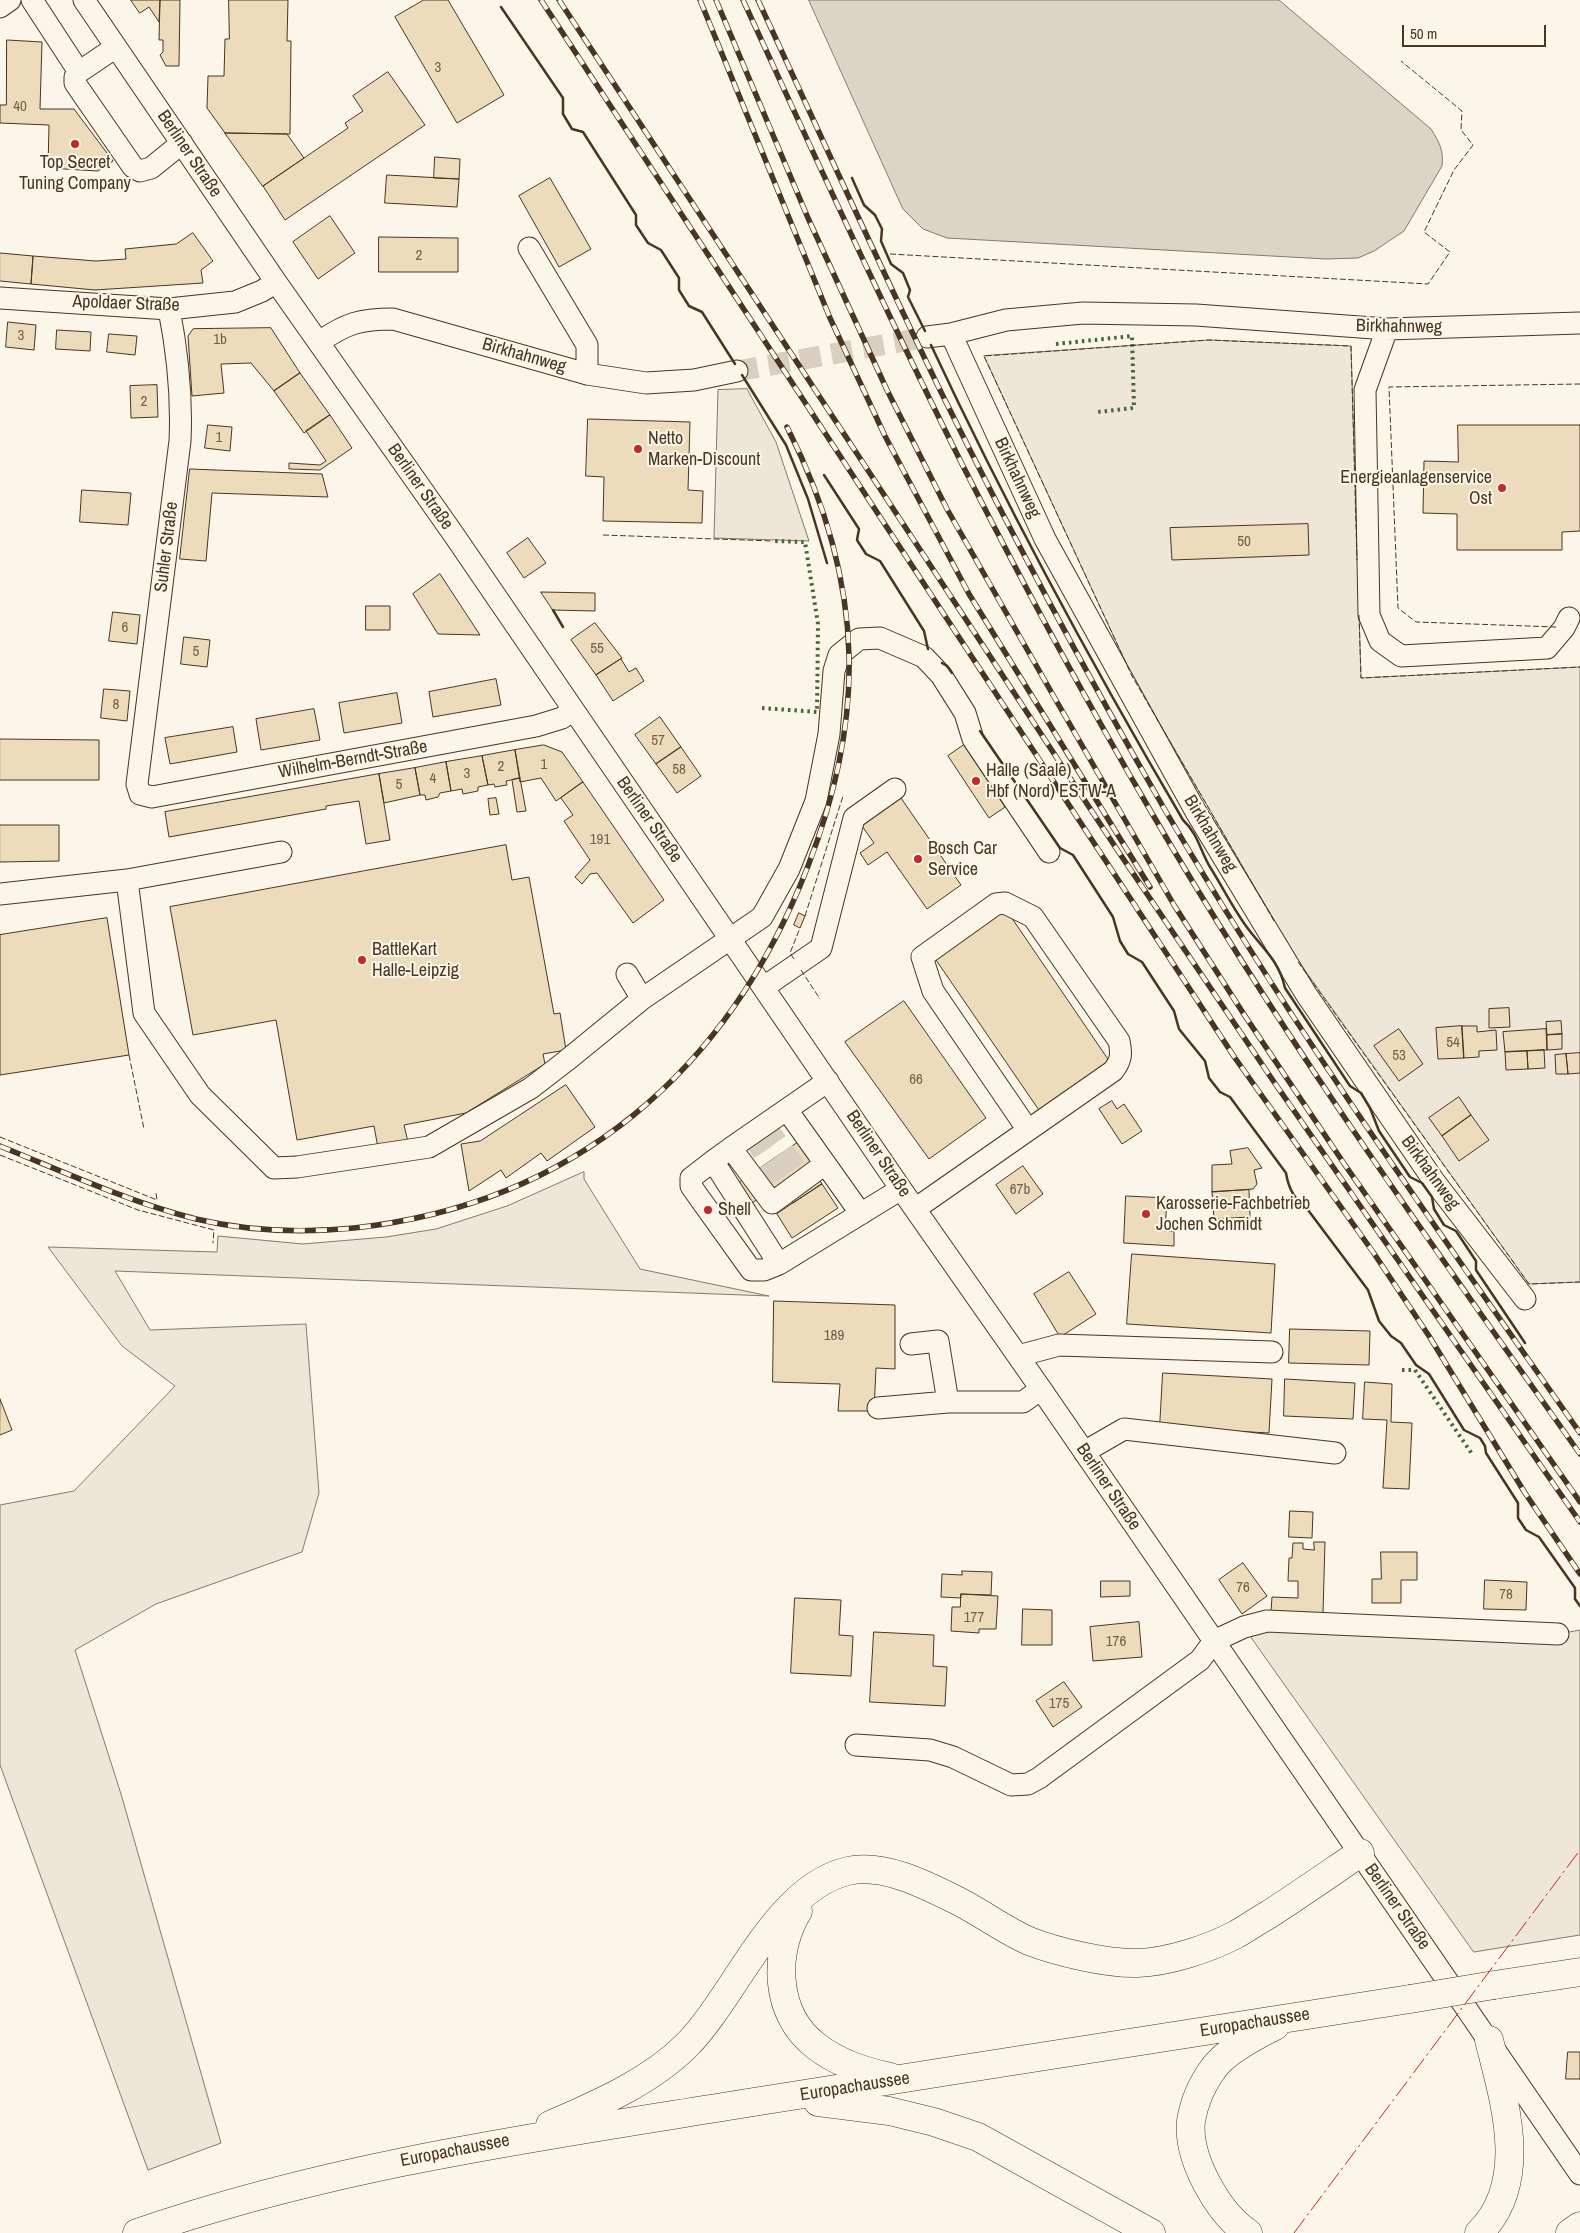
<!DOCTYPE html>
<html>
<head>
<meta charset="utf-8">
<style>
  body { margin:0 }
  #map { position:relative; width:1580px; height:2233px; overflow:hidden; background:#fbf6e9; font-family:"Archivo Narrow",sans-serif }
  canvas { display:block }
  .scale { position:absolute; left:1402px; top:25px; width:144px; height:22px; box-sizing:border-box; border:2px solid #4a3520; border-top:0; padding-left:6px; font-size:15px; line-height:18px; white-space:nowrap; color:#4a3520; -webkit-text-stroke:4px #fbf6e9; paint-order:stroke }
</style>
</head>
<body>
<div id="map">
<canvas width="1580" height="2233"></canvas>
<div class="scale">50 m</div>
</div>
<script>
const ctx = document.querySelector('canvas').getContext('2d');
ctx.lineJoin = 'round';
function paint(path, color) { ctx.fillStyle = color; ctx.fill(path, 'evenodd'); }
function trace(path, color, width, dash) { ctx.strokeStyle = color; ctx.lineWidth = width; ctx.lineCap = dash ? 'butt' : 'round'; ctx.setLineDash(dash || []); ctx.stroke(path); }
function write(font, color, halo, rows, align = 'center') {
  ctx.font = font + ' "Archivo Narrow",sans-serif'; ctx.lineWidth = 4; ctx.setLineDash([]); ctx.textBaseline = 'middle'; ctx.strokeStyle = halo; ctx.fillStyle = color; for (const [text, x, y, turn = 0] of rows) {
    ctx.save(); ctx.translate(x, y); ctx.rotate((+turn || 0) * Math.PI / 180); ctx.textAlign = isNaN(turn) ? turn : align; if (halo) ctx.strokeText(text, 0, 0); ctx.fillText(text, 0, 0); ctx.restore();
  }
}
const green = new Path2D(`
  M 1209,340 L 1351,346 L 1361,678 L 1580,667 L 1580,1282 L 1529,1284 L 1294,955 L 1132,676 L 984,356 Z
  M 747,389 L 776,442 L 809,541 L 714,538 L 718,390 Z
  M 584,1172 L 584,1179 L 640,1269 L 769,1296 L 115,1271 L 150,1330 L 306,1324 L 319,1493 L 302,1552 L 156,1604 L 75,1650 L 121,1794 L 221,2143 L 148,2170 L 0,1765 L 0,1505 L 74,1491 L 175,1386 L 122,1346 L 48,1247 L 217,1252 L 218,1236 L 303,1244 L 386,1237 L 436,1229 L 507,1206 Z
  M 1244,1627 L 1558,1634 L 1580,1630 L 1580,1935 L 1474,1952 Z`);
paint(green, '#ede6d9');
trace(green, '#887966', 1);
const water = new Path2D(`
  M 809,0 L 1279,0 L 1431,129 C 1439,142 1444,150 1442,166 L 1404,231 L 1374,251 L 1358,258 L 1326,259 L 947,238 L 923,229 L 903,209 Z`);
paint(water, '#dcd4c6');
trace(water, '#887966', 1);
const building = new Path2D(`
  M 131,0 L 160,0 L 159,22 L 149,7 L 140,13 Z
  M 162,0 L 180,0 L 179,66 L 166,66 L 160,55 L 163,52 L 163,40 L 159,40 L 160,1 Z
  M 229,0 L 288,0 L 287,41 L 291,41 L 290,134 L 225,133 L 207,108 L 208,76 L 224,76 L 225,39 L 229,39 Z
  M 424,0 L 448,0 L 504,95 L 457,123 L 395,17 Z
  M 7,40 L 42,42 L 40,109 L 74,109 L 113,161 L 98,171 L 48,168 L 49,125 L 0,123 L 0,105 L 6,105 Z
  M 388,72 L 425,125 L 285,220 L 263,186 L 348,128 L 345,123 L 363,111 L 353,96 Z
  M 225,133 L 287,134 L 304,158 L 263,186 Z
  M 435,157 L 460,159 L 459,179 L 434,178 Z
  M 387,175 L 459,179 L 457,207 L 385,203 Z
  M 550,178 L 591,249 L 559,267 L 519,196 Z
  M 330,216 L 355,253 L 318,279 L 293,242 Z
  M 193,233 L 213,261 L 201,270 L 203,283 L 95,290 L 31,284 L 33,256 L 96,261 L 126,259 L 125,249 L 176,244 Z
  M 379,237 L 458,238 L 458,272 L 379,272 Z
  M 0,253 L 33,256 L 31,284 L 0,281 Z
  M 8,322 L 36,325 L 34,350 L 6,347 Z
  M 271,328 L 300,373 L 274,391 L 251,363 L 221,364 L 224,393 L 192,396 L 188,336 L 193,329 Z
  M 57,330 L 91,332 L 90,351 L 56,349 Z
  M 109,334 L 137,336 L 135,355 L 107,352 Z
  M 300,373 L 330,415 L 304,433 L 274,391 Z
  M 157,385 L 158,417 L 131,418 L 130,386 Z
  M 330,415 L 352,448 L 320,470 L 289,469 L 289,463 L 320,465 L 326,461 L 306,431 Z
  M 588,419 L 690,422 L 688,490 L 703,491 L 702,523 L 603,521 L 604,477 L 586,476 Z
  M 208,425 L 232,427 L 230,451 L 205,448 Z
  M 1458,425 L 1580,425 L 1580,531 L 1562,532 L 1562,550 L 1457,550 L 1457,514 L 1423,513 L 1424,461 L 1458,462 Z
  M 190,469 L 322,474 L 328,497 L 212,493 L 206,561 L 180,559 Z
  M 82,490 L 131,493 L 128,525 L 80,522 Z
  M 1308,524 L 1309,555 L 1172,560 L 1170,528 Z
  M 528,538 L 546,563 L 524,578 L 507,553 Z
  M 440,574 L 480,635 L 438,634 L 413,594 Z
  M 541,592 L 595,593 L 595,611 L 553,610 Z
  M 366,606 L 390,606 L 390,630 L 366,630 Z
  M 113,612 L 140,615 L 137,644 L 109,641 Z
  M 595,623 L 622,658 L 596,675 L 571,640 Z
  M 184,637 L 210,640 L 207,667 L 181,664 Z
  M 621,659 L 629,672 L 636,668 L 644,681 L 613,701 L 596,675 Z
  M 496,679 L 501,705 L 433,717 L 429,692 Z
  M 104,689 L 130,691 L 127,721 L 101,718 Z
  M 397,693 L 402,723 L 344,733 L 339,703 Z
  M 314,709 L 320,740 L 261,750 L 256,719 Z
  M 660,717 L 681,747 L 656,764 L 635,735 Z
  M 233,727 L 237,752 L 170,764 L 165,738 Z
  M 0,739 L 99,740 L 99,780 L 0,780 Z
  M 544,745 L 562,752 L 583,782 L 556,801 L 541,778 L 520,782 L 515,750 Z
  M 964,745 L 1005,807 L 989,818 L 948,756 Z
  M 681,747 L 701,776 L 677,793 L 656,764 Z
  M 515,750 L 520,778 L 506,781 L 507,785 L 495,787 L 494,784 L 488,785 L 482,756 Z
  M 482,756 L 488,785 L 478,787 L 478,791 L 463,794 L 462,789 L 451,791 L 446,762 Z
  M 446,762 L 451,791 L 440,793 L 438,797 L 426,800 L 425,795 L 420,795 L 415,768 Z
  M 415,768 L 420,795 L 384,803 L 379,774 Z
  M 379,774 L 390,840 L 366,844 L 359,801 L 326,806 L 326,809 L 169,837 L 165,812 Z
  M 520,778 L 526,811 L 517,812 L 512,780 Z
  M 583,782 L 664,900 L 633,923 L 597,873 L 590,874 L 582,884 L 575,877 L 590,860 L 564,821 L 573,815 L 561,798 Z
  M 496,798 L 499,814 L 490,815 L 488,799 Z
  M 901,798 L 961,885 L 927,909 L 887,852 L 868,865 L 860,853 L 874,843 L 862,826 Z
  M 0,825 L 59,825 L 59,861 L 0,862 Z
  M 506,845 L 512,880 L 529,877 L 554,1014 L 560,1013 L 566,1050 L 543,1054 L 545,1064 L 466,1113 L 404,1125 L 408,1142 L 378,1148 L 374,1126 L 297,1140 L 276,1020 L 193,1035 L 170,907 Z
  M 1005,908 L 1114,1068 L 1043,1116 L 934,957 Z
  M 799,913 L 805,916 L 800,928 L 794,925 Z
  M 107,918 L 129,1055 L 0,1075 L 0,935 Z
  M 904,1001 L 986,1118 L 929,1159 L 845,1042 Z
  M 1509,1008 L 1510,1027 L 1489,1028 L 1489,1009 Z
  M 1561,1021 L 1562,1034 L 1547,1035 L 1546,1022 Z
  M 1462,1026 L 1464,1058 L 1438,1059 L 1436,1028 Z
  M 1462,1026 L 1477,1026 L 1477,1032 L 1496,1030 L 1497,1050 L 1479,1051 L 1479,1057 L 1464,1058 Z
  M 1399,1029 L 1423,1064 L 1399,1081 L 1374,1046 Z
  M 1546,1029 L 1547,1050 L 1505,1052 L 1503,1032 Z
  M 1562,1034 L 1562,1049 L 1547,1050 L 1547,1035 Z
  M 1544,1050 L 1545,1068 L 1528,1069 L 1527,1051 Z
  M 1527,1051 L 1528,1069 L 1506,1070 L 1505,1052 Z
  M 1580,1053 L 1580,1073 L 1568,1074 L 1566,1054 Z
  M 1566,1054 L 1568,1074 L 1556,1074 L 1555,1055 Z
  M 566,1085 L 595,1127 L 547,1161 L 541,1153 L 506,1178 L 501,1170 L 469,1191 L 461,1144 L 480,1141 Z
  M 1459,1097 L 1471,1115 L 1442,1136 L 1429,1118 Z
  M 1112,1101 L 1117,1109 L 1124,1104 L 1142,1131 L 1122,1144 L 1099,1109 Z
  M 1471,1115 L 1489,1140 L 1459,1161 L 1442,1136 Z
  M 803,1139 L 817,1160 L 810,1165 L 822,1184 L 793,1203 L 780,1184 L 749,1205 L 757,1216 L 742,1226 L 727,1204 L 742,1193 L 737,1184 Z
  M 1248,1148 L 1262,1168 L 1254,1170 L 1257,1184 L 1253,1189 L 1212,1192 L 1212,1165 L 1232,1164 L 1230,1151 Z
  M 1023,1166 L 1043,1194 L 1016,1214 L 996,1185 Z
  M 822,1184 L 838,1208 L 792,1238 L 777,1214 Z
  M 1249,1190 L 1250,1217 L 1214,1219 L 1212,1192 Z
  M 1126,1196 L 1167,1198 L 1165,1231 L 1174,1231 L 1174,1246 L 1124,1243 Z
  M 1132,1254 L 1275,1264 L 1271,1333 L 1127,1324 Z
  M 1069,1272 L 1096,1314 L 1060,1337 L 1034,1294 Z
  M 774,1301 L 895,1305 L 895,1369 L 876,1368 L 874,1411 L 838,1411 L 840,1384 L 773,1382 Z
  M 1290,1329 L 1370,1331 L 1369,1365 L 1289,1363 Z
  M 1163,1373 L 1272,1379 L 1269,1433 L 1160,1427 Z
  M 1285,1379 L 1355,1383 L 1353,1419 L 1284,1416 Z
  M 1365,1382 L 1392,1384 L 1391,1422 L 1412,1423 L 1409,1489 L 1383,1488 L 1387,1420 L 1363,1419 Z
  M 0,1399 L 12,1430 L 0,1435 Z
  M 1290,1511 L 1313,1512 L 1312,1538 L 1289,1537 Z
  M 1314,1542 L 1325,1542 L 1323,1613 L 1271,1611 L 1272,1597 L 1298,1598 L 1298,1581 L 1288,1581 L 1289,1558 L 1292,1558 L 1293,1543 L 1303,1543 L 1303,1549 L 1314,1550 Z
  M 1381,1552 L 1417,1552 L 1417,1580 L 1401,1580 L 1401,1603 L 1372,1603 L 1372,1579 L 1381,1579 Z
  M 1243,1563 L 1267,1596 L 1242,1614 L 1219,1580 Z
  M 962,1571 L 992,1572 L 991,1595 L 961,1594 L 961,1598 L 941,1597 L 942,1574 L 962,1575 Z
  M 1485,1580 L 1527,1582 L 1526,1610 L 1484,1609 Z
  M 1101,1581 L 1130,1581 L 1130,1596 L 1101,1597 Z
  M 961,1594 L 998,1596 L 996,1629 L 979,1629 L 979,1633 L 951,1631 L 952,1607 L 960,1607 Z
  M 795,1598 L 841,1600 L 839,1635 L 853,1636 L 851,1676 L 791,1673 Z
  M 1023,1609 L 1052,1610 L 1052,1645 L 1022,1645 Z
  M 1139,1622 L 1142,1657 L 1093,1661 L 1090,1627 Z
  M 874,1632 L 934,1635 L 933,1666 L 947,1667 L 945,1706 L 870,1702 Z
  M 1064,1682 L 1082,1707 L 1053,1727 L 1036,1701 Z
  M 1568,2052 L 1580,2052 L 1580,2079 L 1566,2079 Z`);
paint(building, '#ecdcbc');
trace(building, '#4a3520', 1);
trace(new Path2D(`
  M 737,371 L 927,337
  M 765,1125 L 804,1180
  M 751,1135 L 788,1191`), '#d8cfc1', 21, [21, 11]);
const minor = new Path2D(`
  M 32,0 L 79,72
  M 84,0 L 276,282 L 454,535 L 901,1189 L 1041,1389 L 1580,2174
  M 0,7 L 10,0
  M 116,47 L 79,72 L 75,77 L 75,83 L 133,167 L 140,171 L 151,168 L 182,143
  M 529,248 L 587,345 L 587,374
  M 0,298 L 169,309 L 235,302 L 262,291 L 276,282
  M 169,309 C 177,350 182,399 180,441 L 137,784 L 140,794 L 152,797 L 536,726 L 562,718 L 573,710
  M 1387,329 L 1365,390 L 1369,615 L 1380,641 L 1401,656 L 1547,648 L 1564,628 L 1569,618
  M 951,334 L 1045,539 L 1196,812 L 1306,994 L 1434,1181 L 1525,1299
  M 927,337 L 951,334 L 1006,320 L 1083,313 L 1196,315 L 1387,329 L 1580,323
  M 319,342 C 347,323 360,319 393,319 L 587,374 L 646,383 L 694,380 L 737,371
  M 281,852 L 127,880 L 144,1013 L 200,1095 L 274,1168 L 297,1167 L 429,1147 L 531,1088 L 566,1061 L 642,999 L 762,917 L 789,869 L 816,801 L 829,734 L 834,671 L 839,655 L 859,639 L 880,638 L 924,657 L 941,675 L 965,713 L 973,739 L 1049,852
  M 0,894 L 127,880
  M 627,974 L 642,999
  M 764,987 L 821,948 L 854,818 L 895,789
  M 787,1110 L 861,1214
  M 731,1148 L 713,1161 L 779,1264 L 901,1189
  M 713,1161 L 691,1178 L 691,1186 L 698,1196 L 751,1270 L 764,1270 L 779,1264
  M 825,1164 L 772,1203 L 731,1148 L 828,1081
  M 915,1209 L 1113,1071 C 1121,1061 1122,1054 1119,1041 L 1033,917 L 1005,903 L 996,904 L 922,957 L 933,991 L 1028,1130
  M 911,1344 L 938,1341 L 948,1402
  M 1018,1356 L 1059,1345 L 1272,1352
  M 878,1408 L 948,1402 L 1023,1402 L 1041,1389
  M 1084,1452 L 1124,1429 L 1335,1453
  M 856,1745 L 930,1750 L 953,1757 L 1011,1785 L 1028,1784 L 1039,1778 L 1200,1660 L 1214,1641 L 1244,1627 L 1267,1621 L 1558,1634`);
const major = new Path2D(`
  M 798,1911 C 773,1953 774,2014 816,2046 C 838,2063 863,2071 890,2077
  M 1494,1985 L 1580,1972
  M 818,2102 L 889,2111 L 934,2122 L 978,2137 L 1151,2233
  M 550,2125 C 598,2104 650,2082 687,2045 C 737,1994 775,1888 848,1871 C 882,1863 924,1884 954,1899 C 979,1911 1004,1930 1029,1941 C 1057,1952 1108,1964 1138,1963 C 1168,1962 1208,1949 1235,1935 C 1246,1929 1257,1921 1268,1915 C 1299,1895 1329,1874 1360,1853
  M 137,2233 C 333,2165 537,2137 741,2104 C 964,2069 1187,2033 1410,1999
  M 1248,2233 C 1218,2213 1187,2158 1191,2121 C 1194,2103 1202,2084 1213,2069 C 1224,2052 1257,2035 1275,2026
  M 1479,2233 C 1531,2182 1504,2100 1489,2040
  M 1570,2233 L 1580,2226`);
trace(minor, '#4a3520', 23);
trace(major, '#4a3520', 29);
trace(minor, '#fbf6e9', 21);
trace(major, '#fbf6e9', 28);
const rail = new Path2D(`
  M 541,0 L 1235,1058 L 1373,1252 L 1429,1336 L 1525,1493 L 1580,1574
  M 559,0 L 1118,851 L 1274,1082 L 1580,1522
  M 700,0 L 830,318 L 885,436 L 969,594 L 1150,887
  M 716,0 L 808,218 L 887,390 L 947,509 L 1057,702 L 1174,905 L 1245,1016 L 1345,1165 L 1580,1502
  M 743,0 C 815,156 886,313 963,466 C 1023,584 1086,701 1153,815 C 1282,1037 1432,1245 1580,1454
  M 758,0 C 819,131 878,263 941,392 C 1011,534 1086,673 1165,810 C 1291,1026 1437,1229 1580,1433
  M 0,1146 C 64,1172 129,1202 196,1219 C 247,1231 303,1233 354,1228 C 575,1204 729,1070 808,866 C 834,799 851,727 849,655 C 847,575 823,498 787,427`);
trace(rail, '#4a3520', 5.5);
trace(rail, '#fbf6e9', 4, [11]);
const majorBridge = new Path2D(`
  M 1410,1999 L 1494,1985`);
trace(majorBridge, '#4a3520', 29, []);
trace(majorBridge, '#fbf6e9', 28);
trace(new Path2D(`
  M 1056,344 L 1132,336 L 1134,408 L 1097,412
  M 762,708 L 817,712 L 818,624 L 805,542 L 773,541
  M 1402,1370 L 1415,1370 L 1472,1454`), '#436837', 4, [2.5, 4]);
trace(new Path2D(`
  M 890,254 L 1428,284 L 1450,252 L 1424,232 L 1454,170 L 1473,145 L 1461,130 L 1462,111 L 1401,61
  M 603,535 L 773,541
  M 1359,615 L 1361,678 L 1580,667
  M 1556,627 L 1416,622 L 1398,608 L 1389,387 L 1580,384
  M 805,916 L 843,796
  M 1274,921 L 1132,676 L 984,356 L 1209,340 L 1351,346 L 1357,560
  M 794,959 L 790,953 L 800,928
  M 1298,962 L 1529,1284 L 1580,1282
  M 801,970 L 820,999
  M 129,1055 L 144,1129
  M 0,1137 L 157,1200 L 156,1193
  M 0,1155 L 138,1210 L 214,1230 L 213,1243`), '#4a3520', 1, [6, 2.5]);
trace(new Path2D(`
  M 501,7 L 563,98 L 563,114 L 572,129 L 583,132 L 636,215 L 636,225 L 648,243 L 661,250 L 679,278 L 679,290 L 689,306 L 702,312 L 735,364
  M 852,178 L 864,205 L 875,215 L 882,229 L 881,241 L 891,264 L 903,273 L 910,290 L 908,297 L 925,331
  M 931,345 C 1007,508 1092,665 1183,820 C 1198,834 1200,850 1210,867 C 1222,886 1233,908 1246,926 C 1262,948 1279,960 1285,988 L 1350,1086 L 1361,1093 L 1370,1108 L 1379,1131 L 1410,1177 L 1422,1183 L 1432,1197 L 1434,1209 L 1444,1225 L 1456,1231 L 1476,1261 L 1476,1270 L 1525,1343
  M 742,375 L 786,445 L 808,499 L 827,563
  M 824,475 L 859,529 L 857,540 L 866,554 L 880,561 L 924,631 L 928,649
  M 553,610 L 563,627
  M 942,663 L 947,666 L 952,673
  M 980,731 L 1060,848 L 1073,855 L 1113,917 L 1120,941 L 1128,954 L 1142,962 L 1174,1011 L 1179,1029 L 1205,1061 L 1209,1078 L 1220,1092 L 1230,1097 L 1286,1173 C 1289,1191 1295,1199 1308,1210 L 1368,1290 L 1379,1321 L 1391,1336 L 1401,1343 L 1416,1365 L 1429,1374 L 1464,1430 L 1480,1438 L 1485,1446 L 1486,1453 L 1518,1503 L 1518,1518 L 1526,1530 L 1539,1537 L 1575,1588 L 1575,1599 L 1580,1606`), '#4a3520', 2.5);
trace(new Path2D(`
  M 1294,2233 L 1580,1850`), '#c62828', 1, [18, 4, 2.5, 4]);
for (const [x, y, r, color] of [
  [75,144,5,"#c62828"],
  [638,449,5,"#c62828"],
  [1502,488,5,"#c62828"],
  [976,781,5,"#c62828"],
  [918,859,5,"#c62828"],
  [362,960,5,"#c62828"],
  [708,1210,5,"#c62828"],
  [1146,1214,5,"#c62828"]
]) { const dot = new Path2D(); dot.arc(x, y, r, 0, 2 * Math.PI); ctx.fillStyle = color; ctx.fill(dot); trace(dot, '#fbf6e9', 2); }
write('15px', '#725f47', null, [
  ["3",438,68],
  ["40",20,107],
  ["2",419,256],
  ["3",21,336],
  ["1b",220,340],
  ["2",144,402],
  ["1",219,438],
  ["50",1244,542],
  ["6",125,628],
  ["55",597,649],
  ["5",196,652],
  ["8",116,705],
  ["57",658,741],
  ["1",544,765],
  ["2",501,767],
  ["58",679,770],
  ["3",467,774],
  ["4",433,779],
  ["5",399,785],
  ["191",600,840],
  ["54",1453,1043],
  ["53",1399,1056],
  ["66",916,1080],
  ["67b",1020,1190],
  ["189",834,1336],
  ["76",1243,1588],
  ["78",1506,1595],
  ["177",974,1618],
  ["176",1116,1642],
  ["175",1059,1704]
]);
write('18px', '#4a3520', '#fbf6e9', [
  ["Berliner Straße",189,154,56],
  ["Apoldaer Straße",126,304,2],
  ["Birkhahnweg",1399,327,1],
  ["Birkhahnweg",524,356,16],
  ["Birkhahnweg",1017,478,65],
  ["Berliner Straße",420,487,55],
  ["Suhler Straße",167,547,-83],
  ["Wilhelm-Berndt-Straße",353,760,-10],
  ["Berliner Straße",649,820,55],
  ["Birkhahnweg",1210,834,59],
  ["Berliner Straße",878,1154,56],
  ["Birkhahnweg",1430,1173,54],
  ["Berliner Straße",1108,1487,56],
  ["Berliner Straße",1397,1907,55],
  ["Europachaussee",1255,2023,-9],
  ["Europachaussee",855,2087,-9],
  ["Europachaussee",455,2151,-11]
]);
write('18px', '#4a3520', '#fbf6e9', [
  ["Top Secret",75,163,"center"],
  ["Tuning Company",75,184,"center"],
  ["Netto",648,439],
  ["Marken-Discount",648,460],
  ["Energieanlagenservice",1492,478,"right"],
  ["Ost",1492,499,"right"],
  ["Halle (Saale)",986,771],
  ["Hbf (Nord) ESTW-A",986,792],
  ["Bosch Car",928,849],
  ["Service",928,870],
  ["BattleKart",372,950],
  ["Halle-Leipzig",372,971],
  ["Karosserie-Fachbetrieb",1156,1204],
  ["Jochen Schmidt",1156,1225],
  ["Shell",718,1210]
], 'left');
</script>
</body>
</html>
